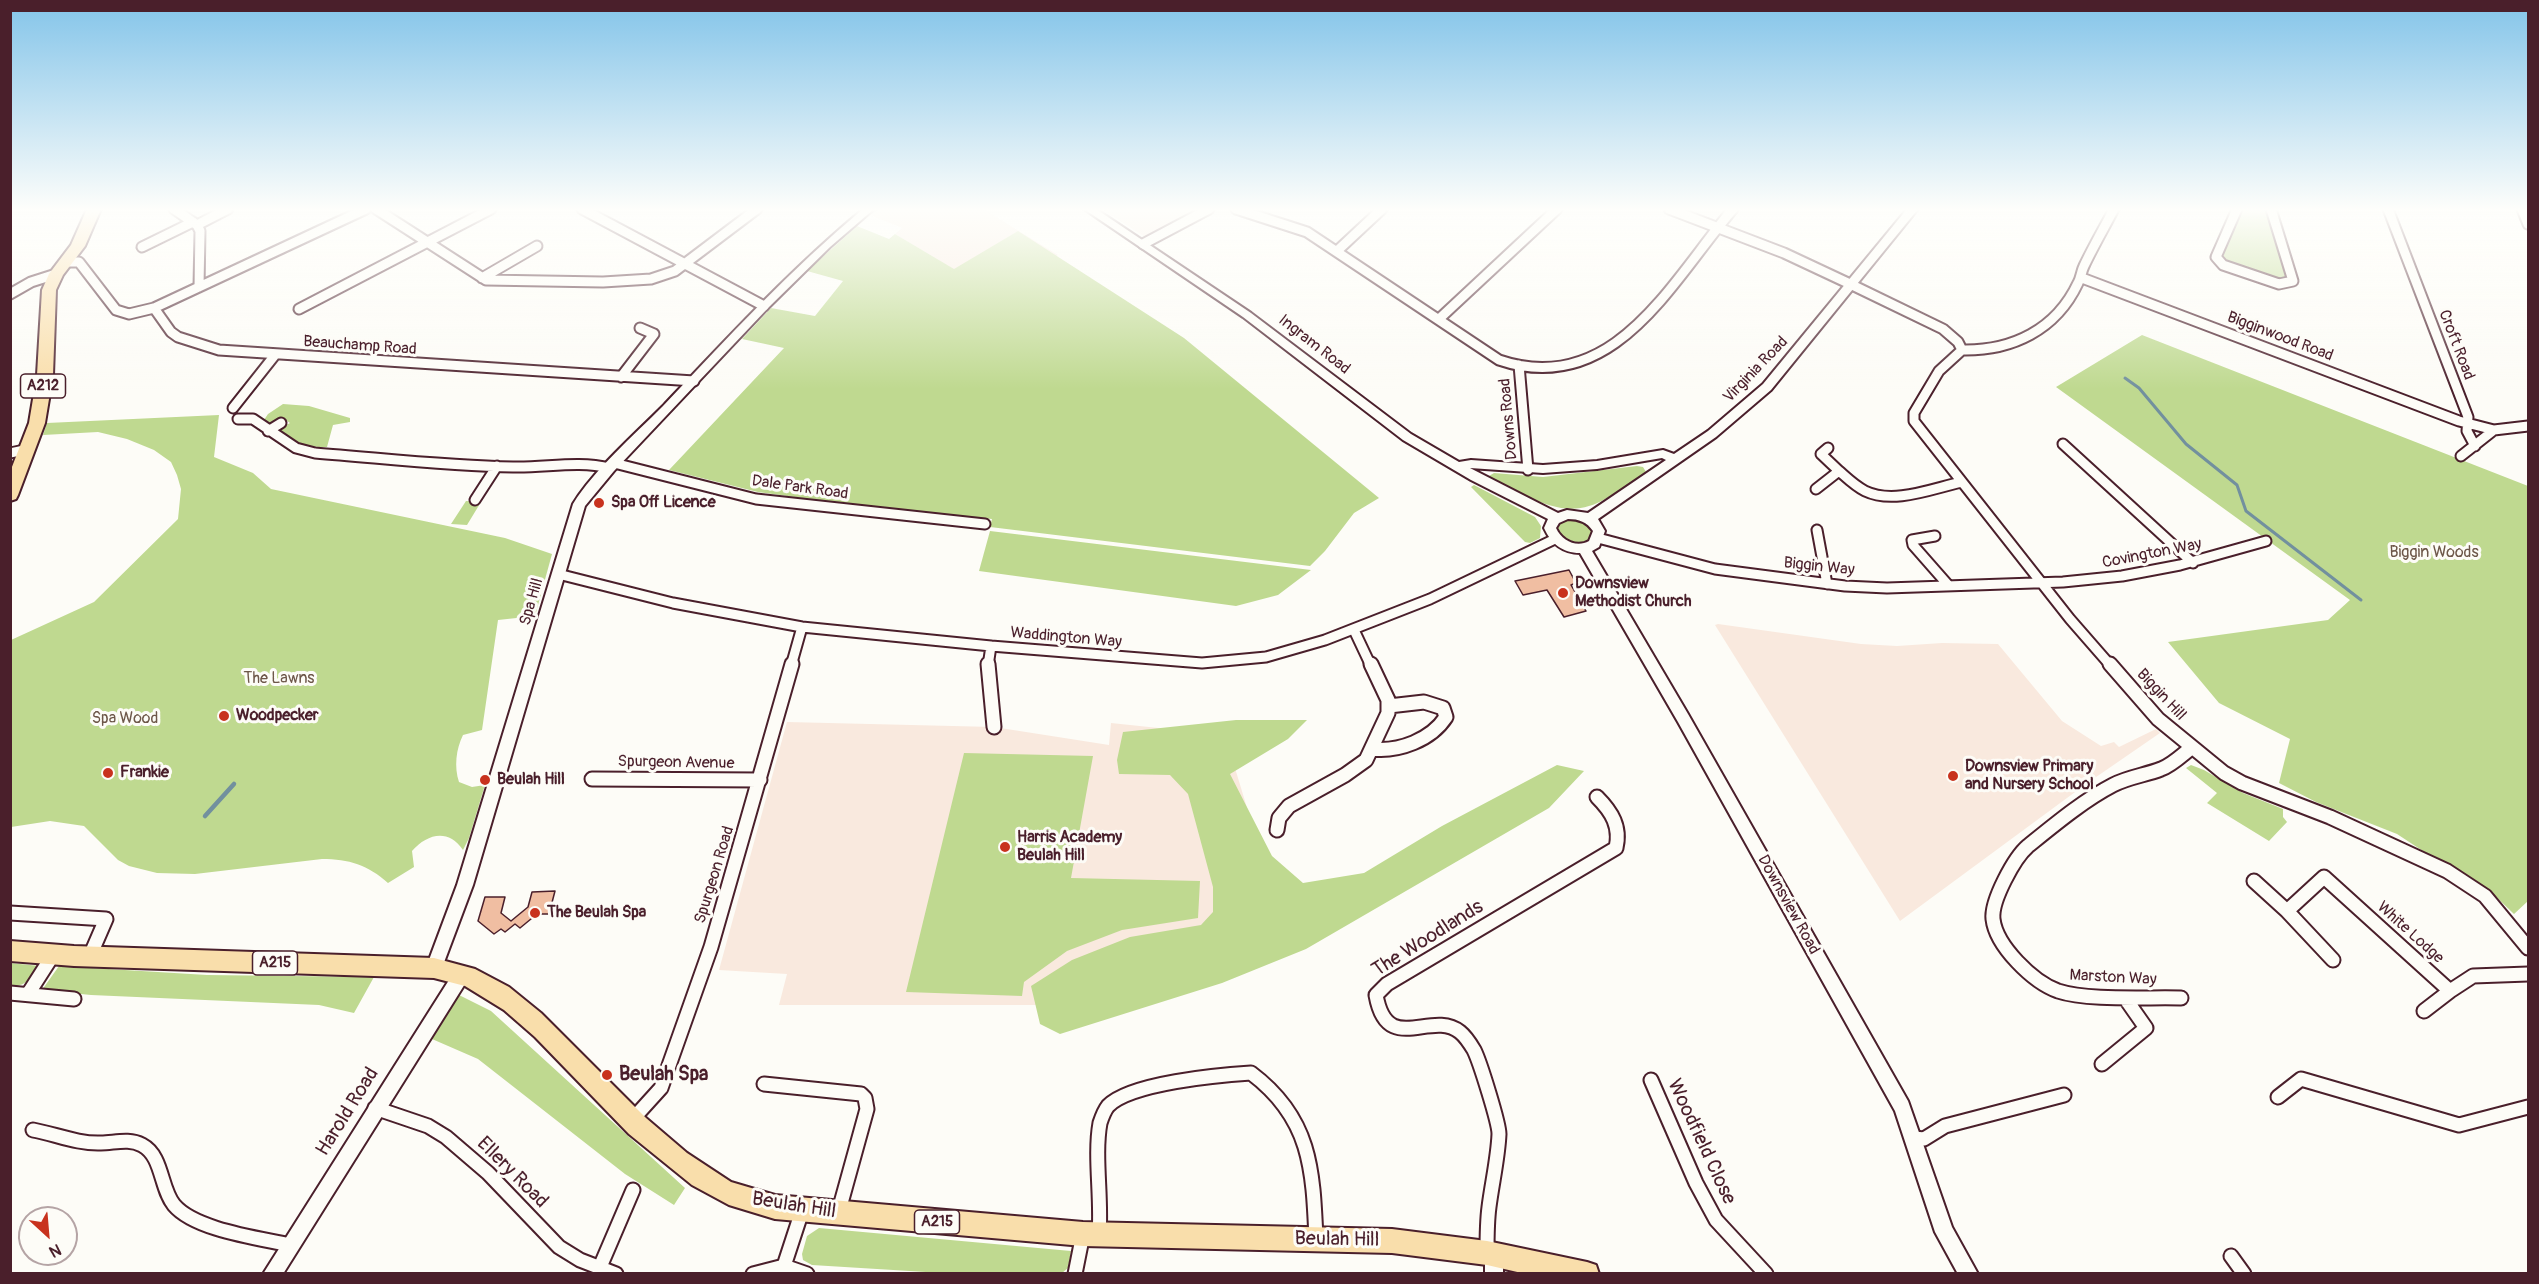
<!DOCTYPE html>
<html>
<head>
<meta charset="utf-8">
<style>
  body { margin:0 }
  #map { position:relative; width:2539px; height:1284px; overflow:hidden; background:#fdfcf7; font-family:Pangolin,sans-serif }
  canvas { display:block }
  .frame { position:absolute; inset:0; border:12px solid #4a1f2b; pointer-events:none }
  .north { position:absolute; left:18px; top:1206px; width:60px; height:60px; box-sizing:border-box; background:#fdfcf7; border:2px solid #b5a4a5; border-radius:50%; rotate:154deg; font-size:16px; font-weight:700; line-height:24px; text-align:center; color:#4a1f2b }
  .north::after { content:''; display:block; margin:auto; width:21px; height:27px; background:#c8321e; clip-path:polygon(50% 0,100% 100%,50% 72%,0 100%) }
</style>
</head>
<body>
<div id="map">
<canvas width="2539" height="1284"></canvas>
<div class="frame"></div>
<div class="north">N</div>
</div>
<script>
const ctx = document.querySelector('canvas').getContext('2d');
ctx.lineJoin = 'round';
function paint(path, color) { ctx.fillStyle = color; ctx.fill(path, 'evenodd'); }
function trace(path, color, width, dash) { ctx.strokeStyle = color; ctx.lineWidth = width; ctx.lineCap = dash ? 'butt' : 'round'; ctx.setLineDash(dash || []); ctx.stroke(path); }
function write(font, color, halo, rows, align = 'center') {
  ctx.font = font + ' Pangolin,sans-serif'; ctx.lineWidth = 6; ctx.setLineDash([]); ctx.textBaseline = 'middle'; ctx.strokeStyle = halo; ctx.fillStyle = color; for (const [text, x, y, turn = 0] of rows) {
    ctx.save(); ctx.translate(x, y); ctx.rotate((+turn || 0) * Math.PI / 180); ctx.textAlign = isNaN(turn) ? turn : align; if (halo) ctx.strokeText(text, 0, 0); ctx.fillText(text, 0, 0); ctx.restore();
  }
}
paint(new Path2D(`
  M 878,209 L 983,209 L 1058,255 L 998,296 L 895,234 L 902,228 L 871,215 Z
  M 1102,209 L 1196,209 L 1145,237 Z
  M 1718,624 L 1861,644 L 1897,646 L 1942,643 L 1998,644 L 2062,721 L 2101,746 L 2114,742 L 2119,747 L 2156,729 L 2160,733 L 2086,784 L 1900,921 L 1715,625 Z
  M 787,722 L 994,727 L 1109,745 L 1111,723 L 1225,735 L 1290,950 L 1090,1005 L 779,1005 L 787,974 L 719,970 Z`), '#f9e9de');
paint(new Path2D(`
  M 2242,209 L 2267,209 L 2288,277 C 2275,282 2228,267 2221,255 Z
  M 857,226 L 889,239 L 895,234 L 954,269 L 1018,231 L 1184,338 L 1379,498 L 1354,513 L 1325,551 L 1310,566 L 990,527 L 992,519 L 883,509 L 758,492 L 669,470 L 784,348 L 742,339 L 771,308 L 815,316 L 843,281 L 807,271 Z
  M 2142,335 L 2528,486 L 2528,901 L 2514,914 L 2490,891 L 2458,874 L 2397,834 L 2316,802 L 2279,783 L 2290,739 L 2219,703 L 2168,642 L 2328,620 L 2350,600 L 2056,387 Z
  M 283,404 L 309,406 L 350,418 L 350,422 L 333,425 L 327,447 C 308,447 292,445 279,429 L 290,423 L 283,418 L 271,425 L 264,420 L 268,414 Z
  M 219,415 L 214,457 L 253,473 L 271,489 L 505,538 L 552,554 L 535,616 L 498,620 L 482,730 L 463,735 C 456,749 454,767 459,782 L 472,787 L 485,785 L 469,838 L 463,850 C 448,828 427,834 412,851 L 414,867 L 388,883 C 368,865 349,859 322,859 L 195,874 L 157,873 L 129,866 L 118,860 L 84,826 L 50,821 L 11,827 L 11,640 L 94,602 L 178,519 L 181,489 L 177,475 L 171,462 L 154,450 L 127,439 L 98,432 L 43,435 L 47,423 Z
  M 1637,466 L 1643,467 L 1646,472 C 1596,506 1581,523 1522,494 C 1511,489 1497,485 1489,476 L 1494,473 L 1543,477 Z
  M 1474,485 L 1535,517 L 1541,526 L 1540,538 L 1530,543 L 1525,542 L 1471,487 Z
  M 466,501 L 481,502 L 467,525 L 451,524 Z
  M 1571,518 C 1582,520 1597,525 1590,539 L 1578,544 L 1563,541 L 1555,530 L 1556,525 Z
  M 990,531 L 1311,570 L 1278,595 L 1236,606 L 979,571 Z
  M 1236,720 L 1307,720 L 1288,739 L 1230,774 L 1272,856 L 1303,883 L 1364,873 L 1442,826 L 1557,765 L 1584,771 L 1549,808 L 1306,949 L 1222,983 L 1060,1034 L 1040,1024 L 1031,986 L 1072,960 L 1130,937 L 1201,925 L 1213,912 L 1213,887 L 1188,794 L 1170,775 L 1119,774 L 1117,760 L 1123,732 Z
  M 964,753 L 1093,756 L 1071,878 L 1200,881 L 1198,918 L 1122,930 L 1067,951 L 1024,982 L 1022,996 L 906,992 Z
  M 2191,765 L 2204,770 L 2243,793 L 2283,809 L 2283,817 L 2287,822 L 2269,841 L 2207,803 L 2217,793 L 2186,768 Z
  M 10,963 L 40,966 C 32,977 26,987 11,986 Z
  M 59,966 L 207,975 L 374,977 L 354,1013 L 319,1005 L 91,995 L 42,990 Z
  M 459,995 L 491,1011 L 685,1188 L 674,1205 L 625,1174 L 478,1059 L 432,1039 Z
  M 819,1228 L 1071,1251 L 1068,1268 L 1062,1273 L 942,1273 L 812,1265 L 803,1260 L 802,1254 L 807,1236 Z`), '#bfd990');
trace(new Path2D(`
  M 2125,378 L 2139,388 L 2186,444 L 2237,485 L 2246,511 L 2361,600`), '#72909e', 3);
trace(new Path2D(`
  M 205,816 L 234,784`), '#72909e', 4.5);
const building = new Path2D(`
  M 1569,570 L 1576,583 L 1571,585 L 1586,611 L 1564,617 L 1547,590 L 1523,595 L 1515,581 Z
  M 555,891 L 549,914 L 537,914 L 520,928 L 515,924 L 505,932 L 501,929 L 494,934 L 478,921 L 485,897 L 505,897 L 501,913 L 511,921 L 528,907 L 532,892 Z`);
paint(building, '#f0bea2');
trace(building, '#4a1f2b', 1.5);
const minorFar1 = new Path2D(`
  M 174,209 L 197,225 L 200,231 L 199,287
  M 376,209 L 486,280 L 603,282 L 651,279 L 675,271 L 757,209
  M 582,209 L 764,306
  M 1236,209 L 1307,232 L 1499,360 C 1614,399 1672,280 1733,209
  M 1669,209 L 1784,253 L 1848,283 L 1943,329 L 1958,342 L 1962,350
  M 2237,209 L 2216,257 L 2223,265 L 2279,284 L 2293,281 L 2271,209
  M 2388,209 L 2468,417 L 2467,431 L 2475,446
  M 2522,209 L 2528,224
  M 197,225 L 228,209
  M 1143,244 L 1209,209
  M 142,247 L 193,222
  M 1337,251 L 1382,209
  M 67,262 L 79,262 L 116,310 L 129,314 L 154,308 L 366,209
  M 482,278 L 537,246
  M 2082,278 L 2459,421 L 2494,430
  M 10,294 L 31,282 L 56,274
  M 154,308 L 171,332 L 178,337 L 219,350 L 694,381
  M 299,309 L 491,209
  M 1439,319 L 1557,209
  M 1962,350 L 1939,371 L 1914,413 L 1914,421 L 2070,619 L 2111,666
  M 1962,350 C 2012,351 2056,330 2078,283 C 2081,278 2081,272 2084,266 C 2093,247 2104,228 2114,209
  M 1519,365 L 1528,470
  M 621,377 L 654,334 L 640,328
  M 233,408 L 275,355
  M 238,419 L 253,419 L 296,448 L 315,453 C 381,458 447,466 513,467 C 546,468 577,460 610,468
  M 268,431 L 281,423
  M 2063,444 L 2193,563
  M 1828,448 L 1821,454 L 1839,471
  M 10,453 L 29,449
  M 2461,456 L 2494,430 L 2528,426
  M 614,463 L 756,499 L 985,524
  M 1816,489 L 1839,471 C 1847,478 1855,486 1865,491 C 1894,505 1933,488 1962,482
  M 475,500 L 497,466
  M 1817,530 L 1827,584
  M 1935,536 L 1912,540 L 1913,545 L 1949,586
  M 1598,538 L 1715,569 L 1845,586 L 1887,588 L 2063,582 L 2122,576 L 2180,565 L 2266,541
  M 558,574 L 673,603 L 802,627 L 991,646 L 1202,663 L 1266,657 L 1325,640 L 1430,599 L 1555,539
  M 1354,630 L 1371,666
  M 791,666 L 802,627
  M 988,666 L 991,646`);
const minor = new Path2D(`
  M 988,664 L 994,727
  M 2110,664 L 2158,719 L 2224,773 L 2242,783 L 2330,817 L 2447,871 L 2485,896 L 2528,948
  M 1372,749 C 1399,752 1431,740 1446,717 L 1443,708 L 1424,702 L 1389,706
  M 592,779 L 760,780
  M 1277,830 L 1279,818 L 1289,806 L 1345,775 L 1366,760 L 1388,713 L 1388,700 L 1371,664
  M 2254,881 L 2287,911 L 2333,960
  M 2287,911 L 2324,877 L 2450,991 L 2473,976 L 2528,974
  M 10,913 L 106,919 L 90,956
  M 10,993 L 74,999
  M 28,994 L 53,955
  M 2181,998 C 2147,997 2088,1001 2058,991 C 2033,982 1996,946 1993,919 C 1991,901 2014,858 2028,846 C 2054,825 2084,800 2113,785 C 2128,777 2146,775 2161,769 C 2172,765 2182,755 2191,748
  M 2424,1011 L 2450,991
  M 2102,1064 L 2146,1028 L 2125,998
  M 1651,1080 L 1696,1183 L 1716,1220 L 1766,1274
  M 764,1084 L 861,1094 L 865,1098 L 867,1109 L 838,1214
  M 2278,1097 L 2301,1079 L 2459,1125 L 2528,1107
  M 375,1108 L 428,1126 L 446,1137 L 488,1173 L 559,1247 L 580,1260 L 616,1274
  M 632,1120 L 661,1088 L 711,947 L 792,664
  M 33,1130 C 55,1134 78,1144 101,1143 C 114,1143 129,1138 142,1145 C 163,1156 160,1188 174,1205 C 195,1230 259,1238 290,1245
  M 1914,1138 L 1924,1139 L 1945,1126 L 2064,1095
  M 1099,1234 C 1102,1199 1094,1156 1100,1123 C 1102,1117 1104,1111 1108,1106 C 1130,1083 1219,1075 1251,1073 C 1311,1118 1313,1169 1316,1239
  M 1487,1253 C 1487,1238 1487,1222 1489,1207 C 1492,1183 1498,1158 1499,1134 C 1499,1123 1480,1062 1474,1050 C 1471,1045 1465,1036 1460,1032 C 1431,1009 1387,1057 1376,995 L 1387,984 L 1616,848 C 1621,827 1612,812 1597,797
  M 2231,1256 L 2244,1274
  M 784,1266 L 807,1274
  M 600,1267 L 633,1190
  M 753,1274 L 784,1266 L 802,1211
  M 1075,1274 L 1083,1234`);
const tertiary = new Path2D(`
  M 863,209 L 874,209 L 830,247 L 768,308 L 614,471 L 585,506 L 473,885 L 440,973 L 434,975 L 428,973 L 426,968 L 457,885 L 573,504 C 594,470 634,435 663,406 C 727,338 791,269 863,209 Z
  M 1084,209 L 1096,209 L 1251,313 L 1411,434 L 1459,462 L 1471,460 L 1543,465 L 1597,461 L 1663,450 L 1674,454 L 1708,431 L 1763,384 L 1907,209 L 1918,209 L 1771,390 L 1716,437 L 1598,519 L 1605,531 L 1599,547 L 1592,551 L 1688,714 L 1908,1101 L 1952,1227 L 1978,1274 L 1958,1274 L 1935,1232 L 1895,1111 L 1678,722 L 1580,553 C 1562,553 1551,543 1544,528 L 1548,519 L 1471,480 L 1403,440 L 1243,317 ZM 1662,458 L 1666,460 L 1588,513 L 1567,510 L 1558,513 L 1470,468 L 1543,473 L 1597,469 ZM 1568,519 C 1579,519 1587,522 1593,531 L 1589,541 C 1577,548 1562,541 1556,528 L 1559,523 Z
  M 462,967 L 468,969 L 470,974 L 468,979 L 283,1274 L 263,1274 L 456,969 Z
  M 1494,1245 L 1500,1248 L 1503,1254 L 1503,1274 L 1485,1274 L 1485,1254 L 1488,1248 Z`);
const primary = new Path2D(`
  M 87,209 L 101,209 L 85,246 L 63,275 L 56,290 L 53,375 L 45,423 L 18,495 L 16,499 L 10,501 L 10,472 L 29,423 L 37,375 L 42,290 L 49,274 L 71,245 Z
  M 10,941 L 74,946 L 434,958 L 475,969 L 509,987 L 541,1013 L 646,1118 L 687,1153 L 731,1182 L 775,1195 L 1083,1222 L 1392,1229 L 1487,1241 L 1587,1262 L 1596,1265 L 1599,1274 L 1526,1274 L 1487,1265 L 1392,1253 L 1083,1246 L 775,1219 L 729,1205 L 692,1185 L 629,1134 L 535,1037 L 504,1010 L 465,986 L 434,978 L 74,966 L 10,961 Z`);
trace(minorFar1, '#4a1f2b', 13);
trace(minor, '#4a1f2b', 17);
trace(tertiary, '#4a1f2b', 4);
trace(primary, '#4a1f2b', 4);
trace(minorFar1, '#fdfcf7', 9);
trace(minor, '#fdfcf7', 13);
paint(tertiary, '#fdfcf7');
paint(primary, '#f9deab');
const sky = ctx.createLinearGradient(0, 0, 0, 389);
sky.addColorStop(0, '#83c4e9');
sky.addColorStop(0.54, '#fefefb');
sky.addColorStop(1, '#fefefb00');
ctx.fillStyle = sky;
ctx.fillRect(0, 0, 2539, 389);
for (const [x, y, r, color] of [
  [599,503,6,"#c8321e"],
  [1563,593,6,"#c8321e"],
  [224,716,6,"#c8321e"],
  [108,773,6,"#c8321e"],
  [1953,776,6,"#c8321e"],
  [485,780,6,"#c8321e"],
  [1005,847,6,"#c8321e"],
  [535,913,6,"#c8321e"],
  [607,1075,6,"#c8321e"]
]) { const dot = new Path2D(); dot.arc(x, y, r, 0, 2 * Math.PI); ctx.fillStyle = color; ctx.fill(dot); trace(dot, '#fdfcf7', 2); }
for (const [x, y, w] of [
  [43,386,45],
  [275,963,45],
  [937,1222,45]
]) { const box = new Path2D(); box.roundRect(x - w / 2, y - 12, w, 24, 4.5); ctx.fillStyle = '#fdfcf7'; ctx.fill(box); trace(box, '#4a1f2b', 1.5); }
write('bold 15px', '#4a1f2b', null, [
  ["A212",43,386],
  ["A215",275,963],
  ["A215",937,1222]
]);
write('16px', '#4a1f2b', '#fdfcf7', [
  ["Bigginwood Road",2280,337,21],
  ["Ingram Road",1314,345,38],
  ["Croft Road",2456,345,69],
  ["Beauchamp Road",360,346,4],
  ["Virginia Road",1756,370,-46],
  ["Downs Road",1509,419,-95],
  ["Dale Park Road",800,488,8],
  ["Covington Way",2152,554,-11],
  ["Biggin Way",1819,567,6],
  ["Spa Hill",532,602,-74],
  ["Waddington Way",1066,638,5],
  ["Biggin Hill",2161,695,47],
  ["Spurgeon Avenue",676,763,1],
  ["Spurgeon Road",715,875,-73],
  ["Downsview Road",1788,905,61],
  ["White Lodge",2410,933,42],
  ["Marston Way",2113,978,3]
]);
write('bold 16px', '#4a1f2b', '#fdfcf7', [
  ["Spa Off Licence",611,503],
  ["Downsview",1575,584],
  ["Methodist Church",1575,602],
  ["Woodpecker",236,716],
  ["Downsview Primary",1965,767],
  ["and Nursery School",1965,785],
  ["Frankie",120,773],
  ["Beulah Hill",497,780],
  ["Harris Academy",1017,838],
  ["Beulah Hill",1017,856],
  ["The Beulah Spa",547,913]
], 'left');
write('16px', '#6d5749', '#fdfcf7', [
  ["Biggin Woods",2434,553],
  ["The Lawns",279,679],
  ["Spa Wood",125,719]
]);
write('20px', '#4a1f2b', '#fdfcf7', [
  ["The Woodlands",1428,939,-32],
  ["Harold Road",348,1112,-58],
  ["Woodfield Close",1701,1142,65],
  ["Ellery Road",512,1173,45],
  ["Beulah Hill",794,1206,9],
  ["Beulah Hill",1337,1240,1]
]);
write('bold 20px', '#4a1f2b', '#fdfcf7', [
  ["Beulah Spa",619,1075]
], 'left');
</script>
</body>
</html>
